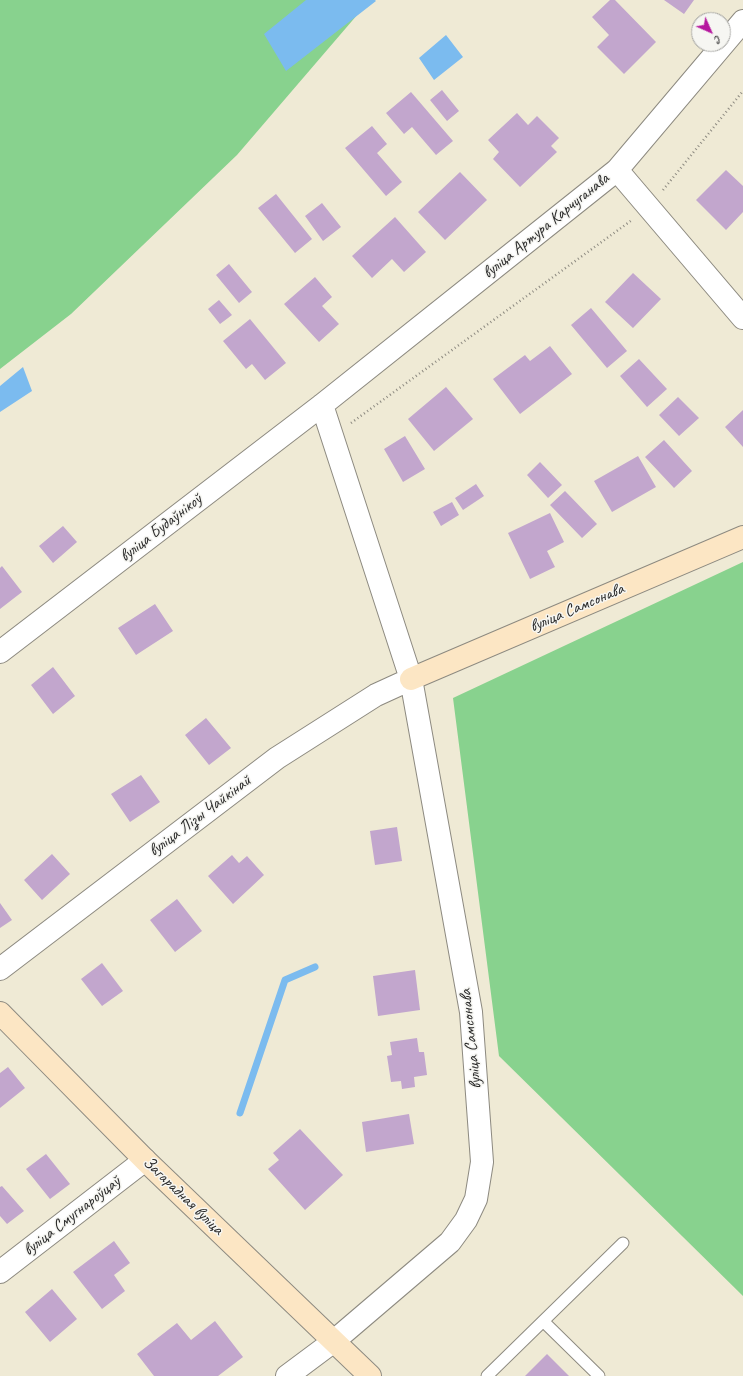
<!DOCTYPE html>
<html>
<head>
<meta charset="utf-8">
<style>
  body { margin:0 }
  #map { position:relative; width:743px; height:1376px; overflow:hidden; background:#efead5; font-family:Caveat,sans-serif }
  canvas { display:block }
  .north { position:absolute; left:691px; top:12px; width:40px; height:40px; box-sizing:border-box; background:#f6f6f2; border:1px solid #a5a5a2; border-radius:50%; rotate:135deg; font-size:11px; font-weight:700; line-height:16px; text-align:center; color:#2b2b2b }
  .north::after { content:''; display:block; margin:auto; width:14px; height:18px; background:#b5179e; clip-path:polygon(50% 0,100% 100%,50% 72%,0 100%) }
</style>
</head>
<body>
<div id="map">
<canvas width="743" height="1376"></canvas>
<div class="north">С</div>
</div>
<script>
const ctx = document.querySelector('canvas').getContext('2d');
ctx.lineJoin = 'round';
function paint(path, color) { ctx.fillStyle = color; ctx.fill(path, 'evenodd'); }
function trace(path, color, width, dash) { ctx.strokeStyle = color; ctx.lineWidth = width; ctx.lineCap = dash ? 'butt' : 'round'; ctx.setLineDash(dash || []); ctx.stroke(path); }
function write(font, color, halo, rows, align = 'center') {
  ctx.font = font + ' Caveat,sans-serif'; ctx.lineWidth = 3; ctx.setLineDash([]); ctx.textBaseline = 'middle'; ctx.strokeStyle = halo; ctx.fillStyle = color; for (const [text, x, y, turn = 0] of rows) {
    ctx.save(); ctx.translate(x, y); ctx.rotate((+turn || 0) * Math.PI / 180); ctx.textAlign = isNaN(turn) ? turn : align; if (halo) ctx.strokeText(text, 0, 0); ctx.fillText(text, 0, 0); ctx.restore();
  }
}
paint(new Path2D(`
  M 0,0 L 370,0 L 237,155 L 71,314 L 0,369 Z
  M 743,562 L 743,1296 L 499,1056 L 453,698 Z`), '#88d28e');
paint(new Path2D(`
  M 306,0 L 375,0 L 376,1 L 286,71 L 264,34 Z
  M 446,35 L 463,57 L 434,80 L 419,58 Z
  M 23,367 L 32,391 L 0,412 L 0,386 Z`), '#7bbbef');
trace(new Path2D(`
  M 240,1113 L 285,980 L 315,967`), '#7bbbef', 7);
paint(new Path2D(`
  M 610,0 L 615,0 L 656,42 L 624,74 L 597,47 L 609,35 L 592,17 Z
  M 664,0 L 694,0 L 684,14 Z
  M 442,90 L 459,111 L 447,121 L 430,100 Z
  M 411,92 L 453,141 L 436,155 L 412,127 L 404,134 L 386,113 Z
  M 517,113 L 528,125 L 537,116 L 559,138 L 551,146 L 557,152 L 520,187 L 493,159 L 499,152 L 488,140 Z
  M 372,126 L 387,144 L 377,153 L 402,182 L 386,196 L 345,148 Z
  M 726,170 L 743,186 L 743,212 L 726,230 L 696,200 Z
  M 460,172 L 487,200 L 445,240 L 418,212 Z
  M 276,194 L 312,239 L 295,253 L 258,208 Z
  M 322,203 L 341,227 L 323,241 L 305,216 Z
  M 395,217 L 426,252 L 404,272 L 392,259 L 372,278 L 352,256 Z
  M 229,264 L 252,292 L 239,303 L 216,275 Z
  M 633,273 L 661,299 L 633,328 L 605,302 Z
  M 315,277 L 332,297 L 322,306 L 339,324 L 319,342 L 284,304 Z
  M 219,300 L 232,315 L 220,324 L 208,309 Z
  M 591,308 L 627,351 L 607,368 L 571,325 Z
  M 250,319 L 286,363 L 265,380 L 252,364 L 246,369 L 223,341 Z
  M 550,346 L 572,374 L 520,414 L 493,379 L 525,355 L 530,361 Z
  M 639,359 L 667,389 L 647,407 L 620,376 Z
  M 446,387 L 473,419 L 434,451 L 408,419 Z
  M 678,397 L 699,418 L 679,436 L 659,415 Z
  M 743,410 L 743,447 L 725,427 Z
  M 405,436 L 425,469 L 403,482 L 384,449 Z
  M 664,440 L 692,471 L 674,488 L 645,457 Z
  M 638,456 L 656,487 L 612,512 L 594,481 Z
  M 540,462 L 562,485 L 548,498 L 527,475 Z
  M 476,484 L 484,496 L 463,510 L 455,498 Z
  M 565,491 L 597,524 L 582,538 L 550,505 Z
  M 452,502 L 459,515 L 441,526 L 433,512 Z
  M 550,513 L 564,542 L 547,551 L 555,567 L 530,579 L 508,533 Z
  M 63,526 L 77,542 L 53,563 L 39,546 Z
  M 2,566 L 22,592 L 0,609 L 0,568 Z
  M 155,604 L 173,631 L 136,655 L 118,628 Z
  M 53,667 L 75,696 L 53,714 L 31,685 Z
  M 206,718 L 231,748 L 209,765 L 185,735 Z
  M 141,775 L 160,802 L 130,822 L 111,794 Z
  M 397,827 L 402,861 L 375,865 L 370,831 Z
  M 52,854 L 70,874 L 42,900 L 24,880 Z
  M 232,855 L 239,863 L 247,856 L 264,875 L 233,904 L 208,876 Z
  M 177,899 L 202,931 L 175,952 L 150,920 Z
  M 0,903 L 12,920 L 0,928 Z
  M 102,963 L 123,991 L 102,1006 L 81,979 Z
  M 415,970 L 420,1010 L 378,1016 L 373,976 Z
  M 417,1038 L 419,1052 L 424,1052 L 427,1075 L 414,1077 L 415,1087 L 402,1089 L 401,1081 L 391,1082 L 387,1056 L 392,1055 L 390,1042 Z
  M 8,1067 L 25,1088 L 0,1108 L 0,1073 Z
  M 409,1114 L 414,1144 L 366,1152 L 362,1122 Z
  M 300,1129 L 343,1175 L 305,1210 L 268,1169 L 279,1160 L 273,1153 Z
  M 46,1154 L 70,1184 L 50,1199 L 26,1169 Z
  M 2,1186 L 24,1211 L 7,1224 L 0,1216 L 0,1187 Z
  M 114,1241 L 130,1263 L 114,1275 L 125,1291 L 102,1309 L 73,1272 Z
  M 52,1289 L 77,1319 L 50,1342 L 25,1312 Z
  M 215,1321 L 243,1357 L 218,1376 L 154,1376 L 137,1354 L 177,1323 L 191,1340 Z
  M 547,1354 L 569,1376 L 525,1376 Z`), '#c2a6cd');
const lane = new Path2D(`
  M 543,1321 L 599,1376
  M 487,1376 L 623,1243`);
const street = new Path2D(`
  M 617,170 L 743,318
  M 0,652 L 322,405 L 617,170 L 743,21
  M 0,969 L 277,758 L 376,695 L 411,679
  M 0,1272 L 145,1160
  M 287,1376 L 334,1341 L 450,1242 L 466,1220 L 476,1199 L 482,1162 L 471,1012 L 411,679 L 322,405`);
const secondary = new Path2D(`
  M 411,679 L 743,537
  M 0,1013 L 145,1160 L 370,1376`);
trace(lane, '#8d8a80', 13);
trace(street, '#8d8a80', 24);
trace(secondary, '#8d8a80', 24);
trace(new Path2D(`
  M 663,190 L 743,91
  M 351,423 L 632,220`), '#8d8a80', 2.5, [1, 3]);
trace(lane, '#fff', 11);
trace(street, '#fff', 22);
trace(secondary, '#fce6c4', 22);
write('17px', '#2b2b2b', '#f6f6f2', [
  ["вуліца Артура Карчуганава",546,226,-39],
  ["вуліца Будаўнікоў",161,528,-38],
  ["вуліца Самсонава",577,608,-23],
  ["вуліца Лізы Чайкінай",200,816,-37],
  ["вуліца Самсонава",471,1039,-96],
  ["Загарадная вуліца",183,1196,44],
  ["вуліца Смугнароўцаў",72,1216,-38]
]);
</script>
</body>
</html>
